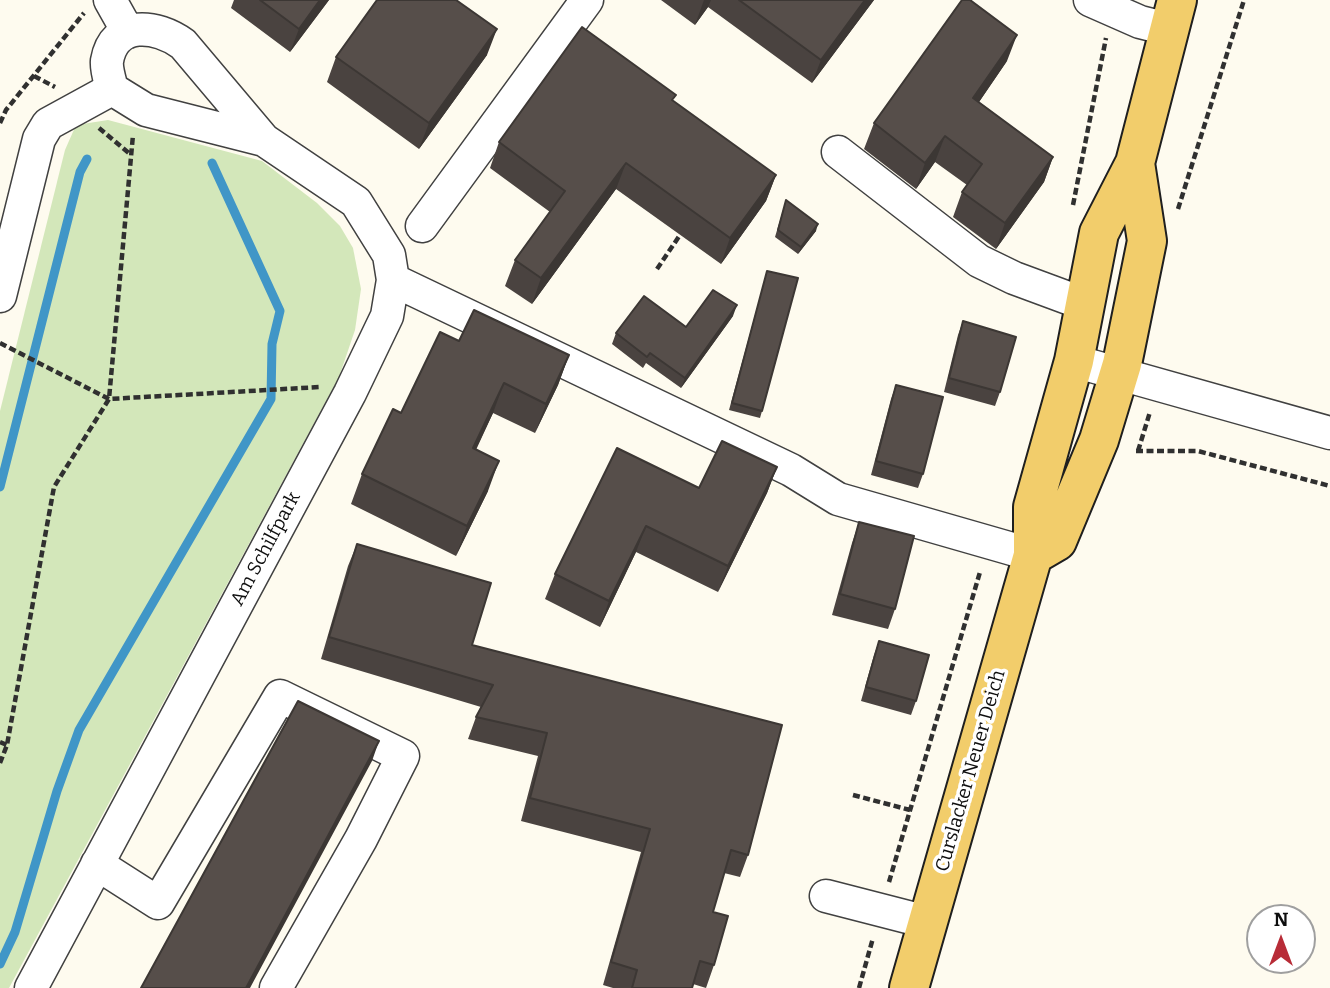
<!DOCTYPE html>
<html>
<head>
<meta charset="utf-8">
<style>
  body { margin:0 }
  #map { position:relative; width:1330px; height:988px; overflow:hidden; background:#fefbef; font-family:Bitter,serif }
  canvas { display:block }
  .north { position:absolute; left:1246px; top:904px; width:70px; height:70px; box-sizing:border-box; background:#fff; border:2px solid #9f9f9f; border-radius:50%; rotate:0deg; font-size:19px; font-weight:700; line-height:28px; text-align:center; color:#0e0e0e }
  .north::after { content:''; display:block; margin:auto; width:24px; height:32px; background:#b82c37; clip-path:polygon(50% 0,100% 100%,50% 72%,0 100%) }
</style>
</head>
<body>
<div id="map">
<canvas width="1330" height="988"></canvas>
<div class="north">N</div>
</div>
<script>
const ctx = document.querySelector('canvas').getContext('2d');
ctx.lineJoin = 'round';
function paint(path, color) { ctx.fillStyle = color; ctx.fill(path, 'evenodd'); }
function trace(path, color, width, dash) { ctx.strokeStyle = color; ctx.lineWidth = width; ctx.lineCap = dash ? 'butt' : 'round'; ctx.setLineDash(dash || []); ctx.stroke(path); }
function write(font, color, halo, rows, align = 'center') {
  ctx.font = font + ' Bitter,serif'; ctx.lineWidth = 7; ctx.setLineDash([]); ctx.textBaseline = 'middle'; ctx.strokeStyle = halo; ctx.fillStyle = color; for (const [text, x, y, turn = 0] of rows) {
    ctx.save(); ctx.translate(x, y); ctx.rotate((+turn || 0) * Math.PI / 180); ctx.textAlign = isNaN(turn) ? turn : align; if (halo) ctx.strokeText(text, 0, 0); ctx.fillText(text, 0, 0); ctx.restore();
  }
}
paint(new Path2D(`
  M 108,120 L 262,161 L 317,203 L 340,226 L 353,248 L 361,289 L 355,330 L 339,377 L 9,988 L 0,988 L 0,411 L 65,150 L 76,125 Z`), '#d3e7ba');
trace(new Path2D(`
  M 0,487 L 80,172 L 87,159
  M 0,964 L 15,932 L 57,791 L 79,730 L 271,399 L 272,344 L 280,311 L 212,163`), '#4096c7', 9);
const minor = new Path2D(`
  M 110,0 L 128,32
  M 1090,0 L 1140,22 L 1168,29
  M 838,152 L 979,261 L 1014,278 L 1087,305
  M 422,226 L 587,0
  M 393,280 L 791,470 L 838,499 L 1033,555
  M 0,296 L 39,139 L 48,124 L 112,89
  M 1074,361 L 1330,433
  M 97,864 L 158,903 L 280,696 L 403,756 L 361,839 L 276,988
  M 826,896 L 927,922
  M 31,988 L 350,393 L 387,316 L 393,280 L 389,255 L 356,202 L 264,140 L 183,44 C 157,25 114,19 107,61 C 106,69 110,81 112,89 L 146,110 L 264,140`);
const major = new Path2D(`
  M 1033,555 L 1057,541 L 1099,440 L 1122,364 L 1147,241 L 1135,163
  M 909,988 L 1033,555 L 1033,507 L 1074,361 L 1099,233 L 1135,163 L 1177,0`);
trace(minor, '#414141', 35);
trace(major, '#1f1f1f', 42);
trace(new Path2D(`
  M 34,76 L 55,87
  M 0,123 L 6,110 L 84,13
  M 99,128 L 130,154
  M 1073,205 L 1106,38
  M 1178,209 L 1244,0
  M 657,269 L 680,235
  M 0,343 L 109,399 L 320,387
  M 1136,451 L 1198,451 L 1330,486
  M 1138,451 L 1150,412
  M 0,742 L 7,745
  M 0,763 L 7,745 L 54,487 L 109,399 L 133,135
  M 853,795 L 910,810
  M 889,882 L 980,572
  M 859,988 L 873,938`), '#303030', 4.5, [7, 3.5]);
trace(minor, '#fff', 32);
trace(major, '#f2cd6b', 38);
paint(new Path2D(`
  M 234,0 L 329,0 L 290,52 L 231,8 Z
  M 661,0 L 874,0 L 812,83 L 708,7 L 695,25 Z
  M 487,55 L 419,149 L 327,82 L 336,57 Z
  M 1007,61 L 979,102 L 1053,157 L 1044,182 L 996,249 L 953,217 L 962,192 L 967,185 L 935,162 L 916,189 L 864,149 L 874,123 Z
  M 673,101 L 776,175 L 766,201 L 721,264 L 616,189 L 532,304 L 505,286 L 515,260 L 550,212 L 490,168 L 499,142 Z
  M 786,200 L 816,231 L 798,254 L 775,237 Z
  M 767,271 L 762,411 L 760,418 L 729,410 Z
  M 733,316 L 681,388 L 646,363 L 643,368 L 612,344 L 616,333 L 686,327 Z
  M 963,321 L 1000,392 L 995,406 L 944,392 L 958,335 Z
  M 459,341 L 569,355 L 558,385 L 535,433 L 493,413 L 476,450 L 488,491 L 456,556 L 351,504 L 362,474 L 401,413 Z
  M 896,385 L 923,474 L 918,488 L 871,475 L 891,399 Z
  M 777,467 L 767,493 L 718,592 L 636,552 L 600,627 L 545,599 L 555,574 L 699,488 Z
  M 859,522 L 895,609 L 888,629 L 832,615 L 852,543 Z
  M 357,544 L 472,645 L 748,855 L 740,877 L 724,873 L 713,912 L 714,965 L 706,988 L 693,984 L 692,988 L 613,988 L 603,985 L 641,852 L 521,821 L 538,756 L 468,739 L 476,717 L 481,707 L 321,659 L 348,566 Z
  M 879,641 L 916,701 L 911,715 L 861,701 L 874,655 Z`), '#4a4340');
paint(new Path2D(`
  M 320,0 L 329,0 L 290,52 L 299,29 Z
  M 704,0 L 711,0 L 708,7 L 695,25 Z
  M 865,0 L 874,0 L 812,83 L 821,60 Z
  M 497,29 L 487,55 L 419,149 L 429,123 Z
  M 1017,35 L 1007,61 L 964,124 L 973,98 Z
  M 945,136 L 935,162 L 916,189 L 925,163 Z
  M 1053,157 L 1044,182 L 996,249 L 1005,223 Z
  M 626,163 L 616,189 L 532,304 L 541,278 Z
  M 776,175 L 766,201 L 721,264 L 730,238 Z
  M 818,224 L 816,231 L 798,254 L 801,247 Z
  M 737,305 L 733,316 L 681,388 L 685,378 Z
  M 569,355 L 558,385 L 535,433 L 546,404 Z
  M 504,383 L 493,413 L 462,478 L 473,448 Z
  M 499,461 L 488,491 L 456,556 L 467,526 Z
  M 777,467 L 767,493 L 718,592 L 728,566 Z
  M 646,526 L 636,552 L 600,627 L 609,601 Z
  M 379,741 L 372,761 L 250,988 L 246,988 Z`), '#3c3734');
const building = new Path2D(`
  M 260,0 L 320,0 L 299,29 Z
  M 377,0 L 456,0 L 497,29 L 429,123 L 336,57 Z
  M 739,0 L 865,0 L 821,60 Z
  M 962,0 L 970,0 L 1017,35 L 973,98 L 1053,157 L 1005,223 L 962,192 L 982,164 L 945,136 L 925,163 L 874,123 Z
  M 582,27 L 676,95 L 672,100 L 776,175 L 730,238 L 626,163 L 541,278 L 515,260 L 565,191 L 499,142 Z
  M 786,200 L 818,224 L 801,247 L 778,230 Z
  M 767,271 L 798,278 L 762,411 L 732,403 Z
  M 713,290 L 737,305 L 685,378 L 650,353 L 647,357 L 616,333 L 644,296 L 686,327 Z
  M 474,310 L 569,355 L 546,404 L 504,383 L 473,448 L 499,461 L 467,526 L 362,474 L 393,409 L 401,413 L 440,332 L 459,341 Z
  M 963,321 L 1016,337 L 1000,392 L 949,378 Z
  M 896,385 L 943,397 L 923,474 L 876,461 Z
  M 722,441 L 777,467 L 728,566 L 646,526 L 609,601 L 555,574 L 617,448 L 699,488 Z
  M 859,522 L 914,536 L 895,609 L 840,594 Z
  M 357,544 L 491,583 L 472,645 L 782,725 L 748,855 L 731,850 L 713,912 L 728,916 L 714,965 L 700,961 L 692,988 L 632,988 L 637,970 L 611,962 L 650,829 L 530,798 L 547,733 L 476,717 L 493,685 L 329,637 Z
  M 879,641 L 929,655 L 916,701 L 866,687 Z
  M 298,701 L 379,741 L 246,988 L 141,988 Z`);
paint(building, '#564e4a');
trace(building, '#3c3734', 2);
write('19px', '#0e0e0e', '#fff', [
  ["Am Schilfpark",266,549,-62],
  ["Curslacker Neuer Deich",971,771,-74]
]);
</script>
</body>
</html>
